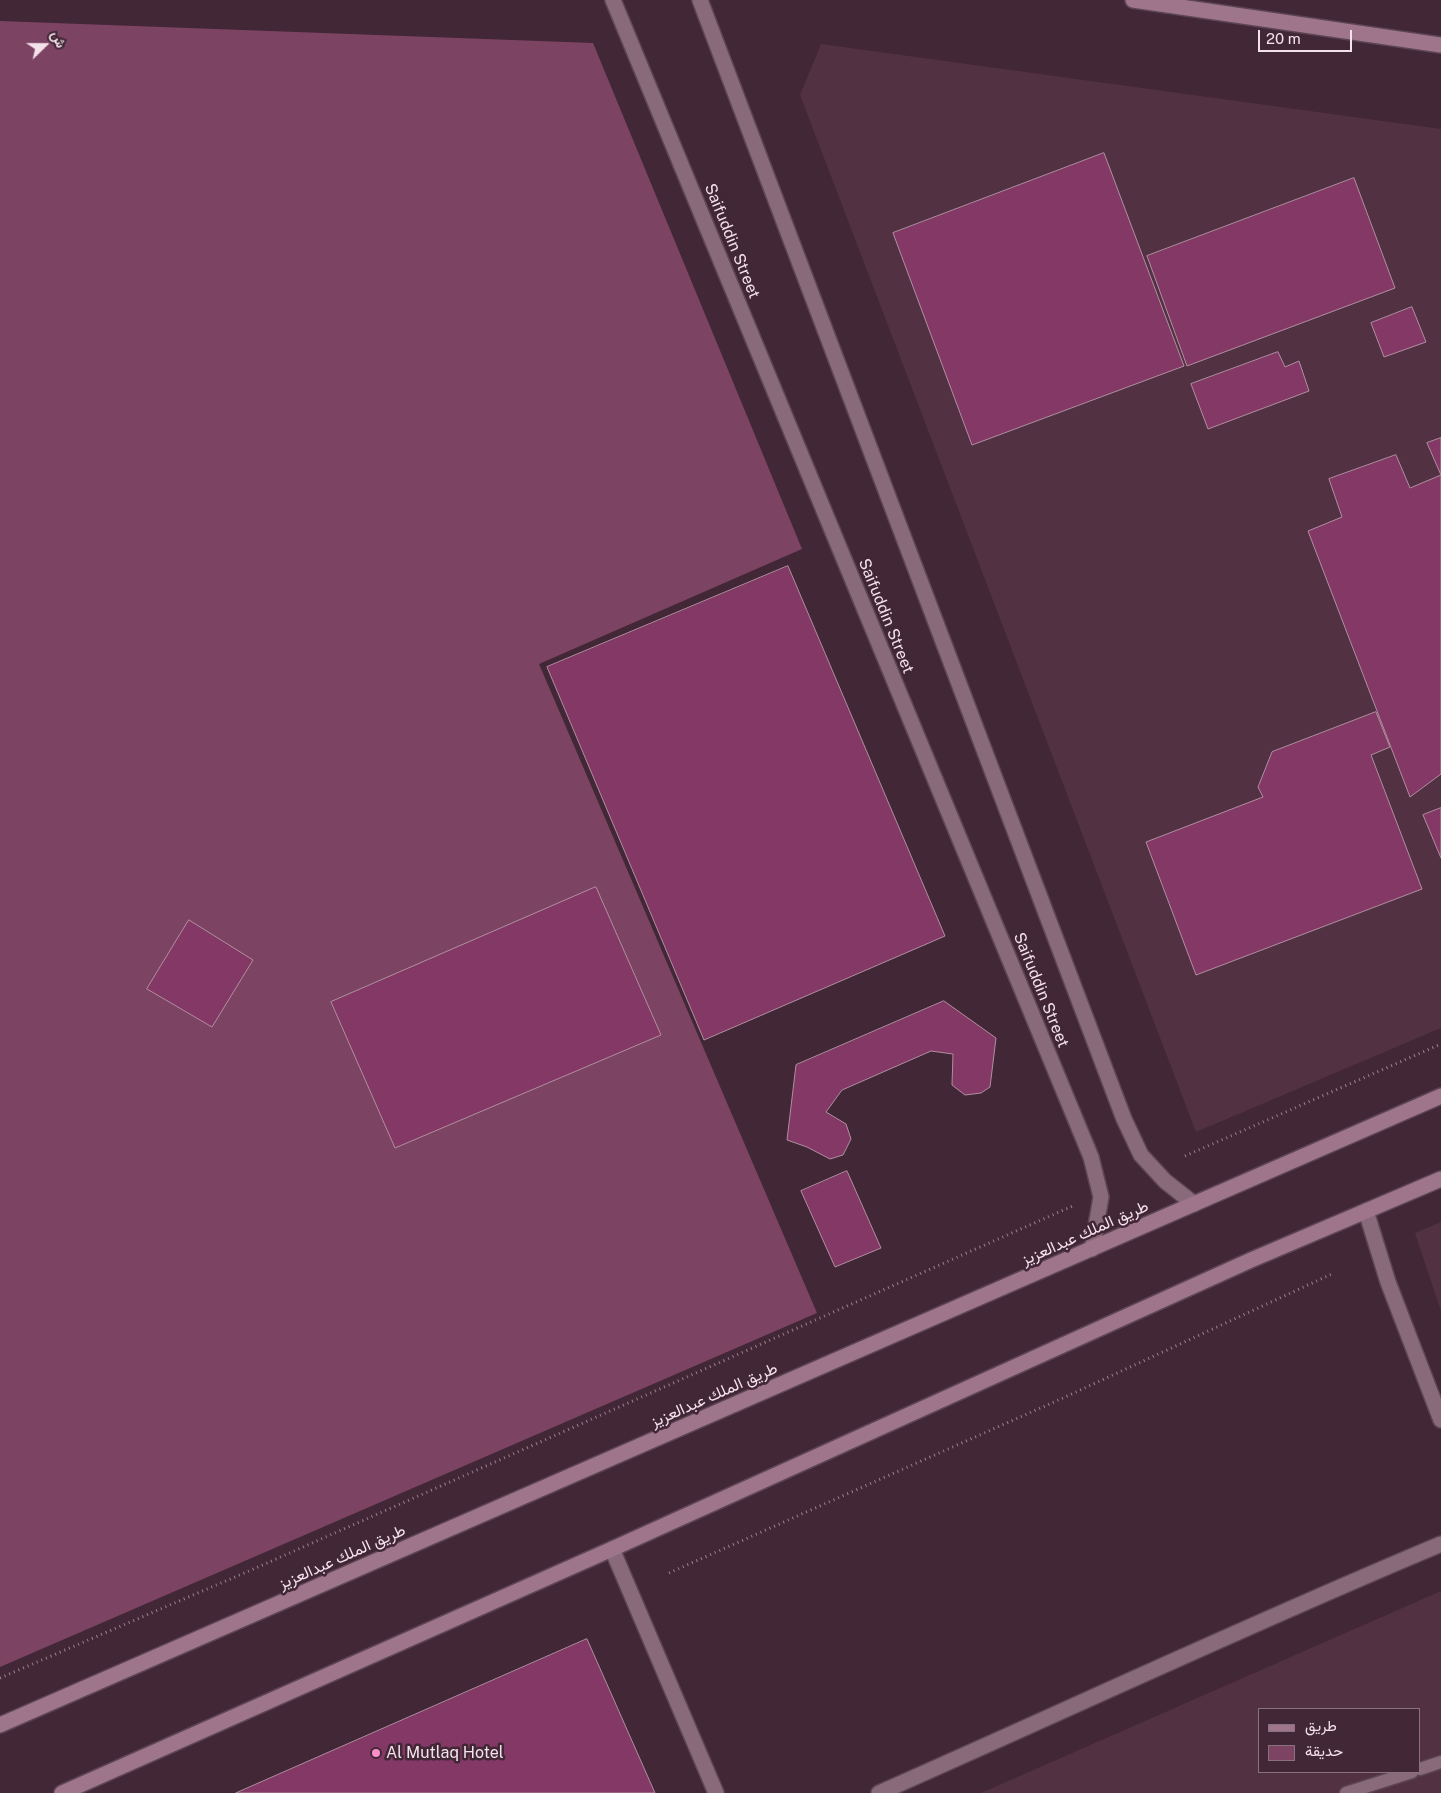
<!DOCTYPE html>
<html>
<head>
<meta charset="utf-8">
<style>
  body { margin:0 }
  #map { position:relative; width:1441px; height:1793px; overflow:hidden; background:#422736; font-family:"Public Sans",Vazirmatn,sans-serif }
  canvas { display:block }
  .legend { position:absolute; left:1258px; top:1708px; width:162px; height:65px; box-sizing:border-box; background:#422736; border:1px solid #89727e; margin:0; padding:6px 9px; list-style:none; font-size:15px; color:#f4e2eb }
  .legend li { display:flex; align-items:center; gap:10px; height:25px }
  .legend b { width:25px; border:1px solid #89727e }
  .north { position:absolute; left:20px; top:20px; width:50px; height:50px; -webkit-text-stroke:4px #422736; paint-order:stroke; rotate:68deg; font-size:14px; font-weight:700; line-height:20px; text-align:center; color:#f4e2eb }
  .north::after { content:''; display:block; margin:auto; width:18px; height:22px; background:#f4e2eb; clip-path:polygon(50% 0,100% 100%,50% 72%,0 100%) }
  .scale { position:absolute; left:1258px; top:30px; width:94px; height:22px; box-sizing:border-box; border:2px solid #f4e2eb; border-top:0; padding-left:6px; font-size:15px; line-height:18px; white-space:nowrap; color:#f4e2eb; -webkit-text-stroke:4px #422736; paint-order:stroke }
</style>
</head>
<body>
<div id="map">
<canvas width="1441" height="1793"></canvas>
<ul class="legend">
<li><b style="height:6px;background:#9f758b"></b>طريق</li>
<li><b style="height:14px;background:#7c4363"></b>حديقة</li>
</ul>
<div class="north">ش</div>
<div class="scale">20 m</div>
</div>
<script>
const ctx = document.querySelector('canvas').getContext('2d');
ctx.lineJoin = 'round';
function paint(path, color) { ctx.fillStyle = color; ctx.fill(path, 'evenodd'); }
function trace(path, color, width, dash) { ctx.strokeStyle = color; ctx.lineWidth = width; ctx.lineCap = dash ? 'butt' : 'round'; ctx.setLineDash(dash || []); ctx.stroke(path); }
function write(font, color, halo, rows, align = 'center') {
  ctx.font = font + ' "Public Sans",Vazirmatn,sans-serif'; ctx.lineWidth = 5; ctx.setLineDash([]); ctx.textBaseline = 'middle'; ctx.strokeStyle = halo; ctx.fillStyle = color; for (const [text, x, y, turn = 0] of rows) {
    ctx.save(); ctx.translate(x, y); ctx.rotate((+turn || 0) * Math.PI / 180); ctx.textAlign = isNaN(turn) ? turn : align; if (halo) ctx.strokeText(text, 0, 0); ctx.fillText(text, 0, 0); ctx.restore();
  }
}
paint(new Path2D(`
  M 821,44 L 1441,129 L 1441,1028 L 1196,1132 L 800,95 Z
  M 1441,1222 L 1441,1311 L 1415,1233 Z
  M 1441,1591 L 1441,1793 L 981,1793 ZM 1260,1709 L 1420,1709 L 1420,1772 L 1260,1772 Z`), '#523142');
paint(new Path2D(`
  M 0,21 L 593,43 L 802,549 L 539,664 L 817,1313 L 0,1667 Z`), '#7c4363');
const building = new Path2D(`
  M 1104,153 L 1184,366 L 972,445 L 893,233 Z
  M 1354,178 L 1395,288 L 1187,366 L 1147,256 Z
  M 1412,307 L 1426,342 L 1384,357 L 1371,323 Z
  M 1278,352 L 1285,367 L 1299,361 L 1309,391 L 1208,429 L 1191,384 Z
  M 1441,438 L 1441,475 L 1427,443 Z
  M 1396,455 L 1410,488 L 1441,475 L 1441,774 L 1410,797 L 1308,531 L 1342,517 L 1329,479 Z
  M 788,566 L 945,936 L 704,1040 L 547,667 Z
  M 1376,712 L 1390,747 L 1371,755 L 1422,889 L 1196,975 L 1146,842 L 1263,797 L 1258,787 L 1272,752 Z
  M 1441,808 L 1441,858 L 1423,815 Z
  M 596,887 L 661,1035 L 395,1148 L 331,1002 Z
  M 189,920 L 253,960 L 212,1027 L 147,989 Z
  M 944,1001 L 996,1038 L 990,1087 L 981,1093 L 965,1095 L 952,1085 L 953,1054 L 931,1051 L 842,1090 L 826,1112 L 846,1124 L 851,1139 L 843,1155 L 830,1159 L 807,1147 L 787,1140 L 796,1065 Z
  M 847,1171 L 881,1248 L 835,1267 L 801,1191 Z
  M 587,1639 L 655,1793 L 236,1793 Z`);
paint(building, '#843865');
trace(building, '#b08fa0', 1);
const lane = new Path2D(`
  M 1420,1769 L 1441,1762
  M 1346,1793 L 1412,1772`);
const street = new Path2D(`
  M 613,0 L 1091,1157 L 1101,1197 L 1092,1249
  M 700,0 L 1124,1119 L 1141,1155 L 1165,1181 L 1194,1204
  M 1366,1211 L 1388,1282 L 1441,1420
  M 612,1549 L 716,1793
  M 879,1793 C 1067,1710 1252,1623 1441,1544`);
const secondary = new Path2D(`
  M 1133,0 L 1441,45
  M 0,1725 L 1441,1096
  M 62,1793 L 612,1549 L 1251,1260 L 1441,1179`);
trace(lane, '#5d4653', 15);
trace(street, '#5d4653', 18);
trace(secondary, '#5d4653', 18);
trace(new Path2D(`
  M 1185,1156 L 1441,1044
  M 669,1573 L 1063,1398 L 1334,1273
  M 0,1678 L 249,1571 L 1075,1205`), '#99828e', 3, [1, 4]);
trace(lane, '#896a7a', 12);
trace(street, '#896a7a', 15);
trace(secondary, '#9f758b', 15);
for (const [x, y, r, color] of [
  [376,1753,5,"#f98fca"]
]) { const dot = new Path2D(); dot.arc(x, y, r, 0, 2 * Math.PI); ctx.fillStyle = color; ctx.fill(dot); trace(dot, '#422736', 2); }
write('16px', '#f4e2eb', '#422736', [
  ["Saifuddin Street",732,241,68],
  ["Saifuddin Street",886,616,68],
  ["Saifuddin Street",1041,990,68],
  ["طريق الملك عبدالعزيز",1085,1233,-24],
  ["طريق الملك عبدالعزيز",714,1395,-24],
  ["طريق الملك عبدالعزيز",342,1557,-24]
]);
write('16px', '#f4e2eb', '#422736', [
  ["Al Mutlaq Hotel",386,1753]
], 'left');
</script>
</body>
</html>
